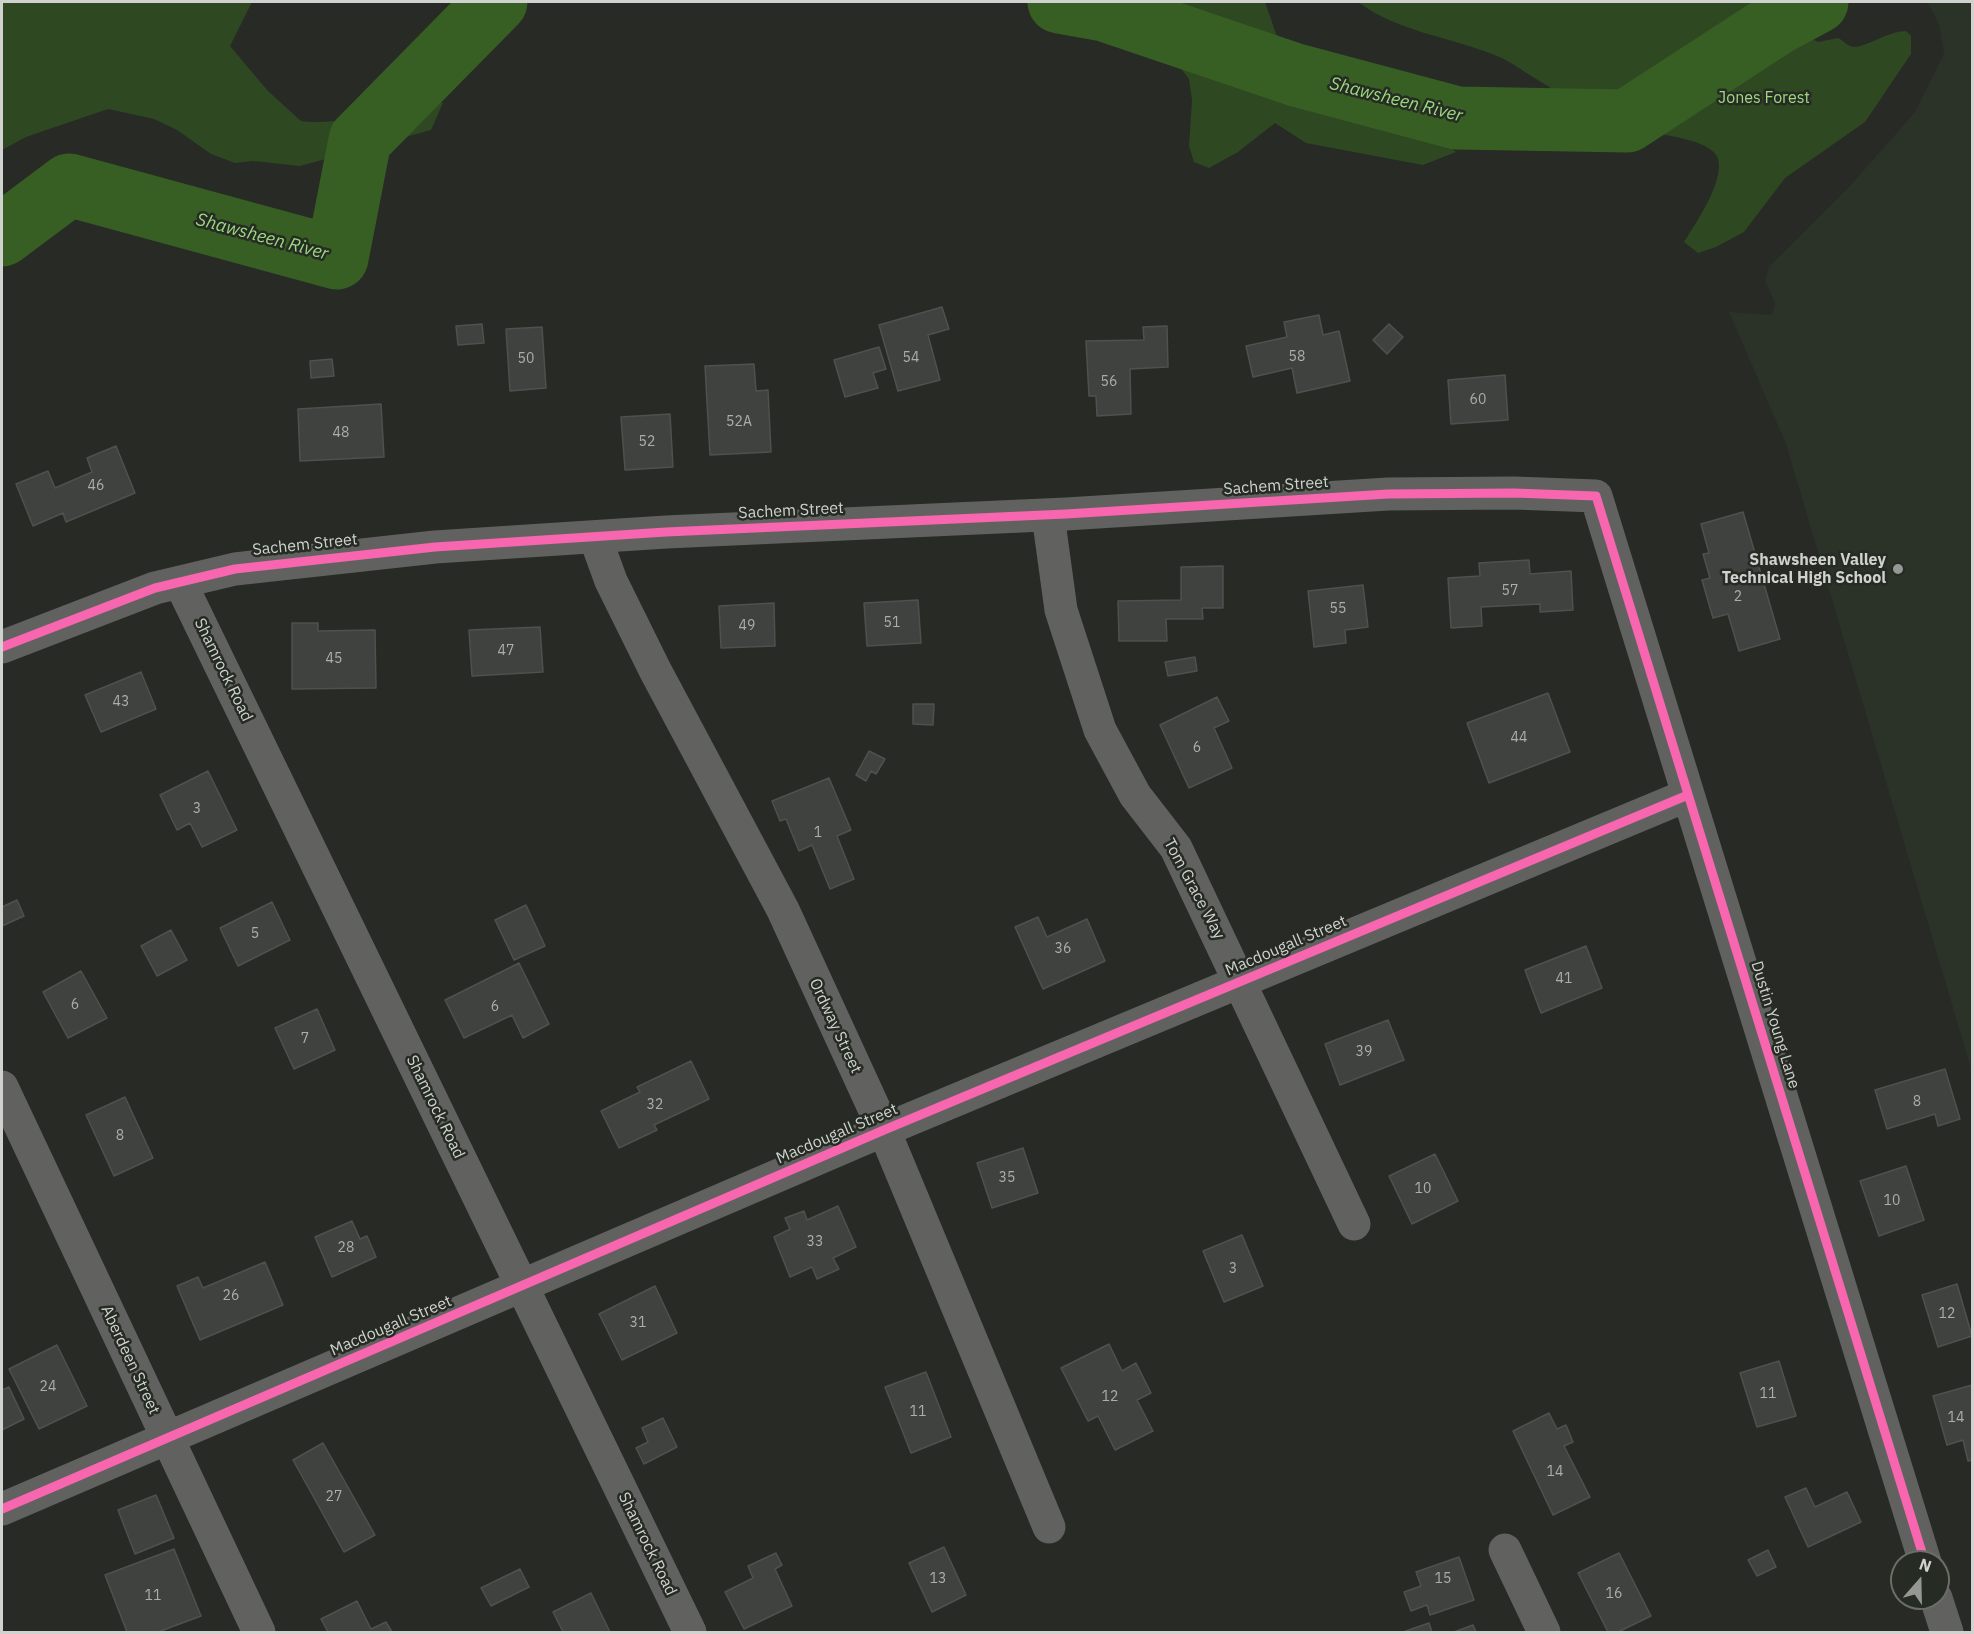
<!DOCTYPE html>
<html>
<head>
<meta charset="utf-8">
<style>
  body { margin:0 }
  #map { position:relative; width:1974px; height:1634px; overflow:hidden; background:#272a25; font-family:"IBM Plex Sans",sans-serif }
  canvas { display:block }
  .frame { position:absolute; inset:0; border:3px solid #cfd2ce; pointer-events:none }
  .north { position:absolute; left:1890px; top:1550px; width:60px; height:60px; box-sizing:border-box; background:#262b24; border:2px solid #6a6e68; border-radius:50%; rotate:20deg; font-size:16px; font-weight:700; line-height:24px; text-align:center; color:#cfd2ce }
  .north::after { content:''; display:block; margin:auto; width:21px; height:27px; background:#949793; clip-path:polygon(50% 0,100% 100%,50% 72%,0 100%) }
</style>
</head>
<body>
<div id="map">
<canvas width="1974" height="1634"></canvas>
<div class="frame"></div>
<div class="north">N</div>
</div>
<script>
const ctx = document.querySelector('canvas').getContext('2d');
ctx.lineJoin = 'round';
function paint(path, color) { ctx.fillStyle = color; ctx.fill(path, 'evenodd'); }
function trace(path, color, width, dash) { ctx.strokeStyle = color; ctx.lineWidth = width; ctx.lineCap = dash ? 'butt' : 'round'; ctx.setLineDash(dash || []); ctx.stroke(path); }
function write(font, color, halo, rows, align = 'center') {
  ctx.font = font + ' "IBM Plex Sans",sans-serif'; ctx.lineWidth = 5; ctx.setLineDash([]); ctx.textBaseline = 'middle'; ctx.strokeStyle = halo; ctx.fillStyle = color; for (const [text, x, y, turn = 0] of rows) {
    ctx.save(); ctx.translate(x, y); ctx.rotate((+turn || 0) * Math.PI / 180); ctx.textAlign = isNaN(turn) ? turn : align; if (halo) ctx.strokeText(text, 0, 0); ctx.fillText(text, 0, 0); ctx.restore();
  }
}
paint(new Path2D(`
  M 1927,2 L 1972,2 L 1972,1072 L 1786,444 L 1729,312 L 1772,315 L 1775,303 L 1765,281 L 1769,267 L 1848,188 L 1915,112 L 1944,54 L 1939,24 Z`), '#2b3328');
paint(new Path2D(`
  M 2,2 L 252,2 L 230,46 L 268,91 L 301,121 C 315,123 333,122 347,119 C 379,112 410,92 443,103 L 431,130 L 300,166 L 253,161 L 235,163 L 211,154 L 177,130 L 154,119 L 108,109 L 26,137 L 2,150 Z
  M 1052,2 L 1265,2 L 1288,68 L 1324,94 L 1360,116 L 1399,122 L 1446,143 L 1456,152 L 1423,165 L 1306,143 L 1275,123 L 1238,152 L 1209,168 L 1194,162 L 1189,146 L 1192,100 L 1189,79 L 1179,66 L 1152,44 L 1088,20 Z
  M 1358,2 L 1752,2 L 1758,10 L 1818,42 L 1838,38 C 1845,41 1846,46 1854,47 C 1864,48 1889,31 1906,31 L 1911,36 L 1911,54 L 1865,122 L 1785,178 L 1744,232 L 1716,247 L 1698,253 L 1684,242 C 1695,225 1729,175 1716,155 C 1704,137 1655,135 1634,129 C 1598,118 1565,97 1533,77 C 1521,70 1510,61 1497,56 C 1451,37 1398,32 1358,2 Z`), '#2e4821');
trace(new Path2D(`
  M 1059,2 L 1104,10 L 1296,75 L 1457,118 L 1627,121 L 1776,24 L 1817,2
  M 2,235 L 69,185 L 337,258 L 360,140 L 496,2`), '#375f23', 63);
const building = new Path2D(`
  M 942,307 L 949,329 L 928,335 L 940,380 L 898,391 L 879,325 Z
  M 1319,315 L 1323,335 L 1339,331 L 1350,381 L 1297,393 L 1292,368 L 1253,377 L 1246,346 L 1287,337 L 1284,322 Z
  M 482,324 L 484,343 L 458,345 L 456,326 Z
  M 1389,324 L 1403,337 L 1387,354 L 1373,340 Z
  M 1167,326 L 1168,367 L 1130,369 L 1131,414 L 1097,416 L 1096,396 L 1089,396 L 1086,341 L 1144,340 L 1143,327 Z
  M 542,327 L 546,388 L 510,391 L 506,329 Z
  M 879,347 L 886,369 L 873,373 L 878,388 L 845,397 L 834,360 Z
  M 332,359 L 334,376 L 311,378 L 310,361 Z
  M 754,364 L 756,391 L 768,390 L 771,452 L 710,455 L 705,366 Z
  M 1505,375 L 1508,420 L 1451,424 L 1448,380 Z
  M 381,404 L 384,457 L 300,461 L 298,409 Z
  M 670,414 L 673,467 L 625,470 L 621,417 Z
  M 116,446 L 135,493 L 66,522 L 63,513 L 33,526 L 16,484 L 48,471 L 55,488 L 92,472 L 87,458 Z
  M 1743,512 L 1780,639 L 1739,651 L 1728,614 L 1713,618 L 1702,580 L 1710,578 L 1703,554 L 1709,553 L 1701,524 Z
  M 1529,560 L 1530,574 L 1571,571 L 1573,610 L 1540,612 L 1540,604 L 1481,607 L 1482,626 L 1451,628 L 1448,578 L 1480,576 L 1479,563 Z
  M 1223,566 L 1223,608 L 1202,608 L 1203,619 L 1166,619 L 1167,641 L 1119,641 L 1118,601 L 1181,600 L 1181,567 Z
  M 1363,585 L 1368,627 L 1345,630 L 1346,643 L 1314,647 L 1308,591 Z
  M 918,600 L 921,643 L 867,646 L 864,603 Z
  M 774,603 L 775,646 L 721,648 L 719,606 Z
  M 292,623 L 318,623 L 318,631 L 375,630 L 376,688 L 292,689 Z
  M 540,627 L 543,672 L 472,676 L 469,630 Z
  M 1195,657 L 1197,671 L 1168,676 L 1165,662 Z
  M 141,672 L 156,709 L 101,732 L 85,695 Z
  M 1548,693 L 1570,752 L 1489,783 L 1467,723 Z
  M 1217,697 L 1229,721 L 1214,728 L 1232,768 L 1189,788 L 1160,725 Z
  M 913,704 L 934,704 L 933,725 L 913,724 Z
  M 869,751 L 885,759 L 876,774 L 871,771 L 866,781 L 856,775 Z
  M 208,771 L 237,830 L 202,847 L 190,823 L 177,830 L 160,795 Z
  M 829,778 L 851,830 L 837,836 L 854,879 L 830,889 L 812,845 L 799,851 L 786,819 L 780,821 L 772,801 Z
  M 17,900 L 24,916 L 2,926 L 2,907 Z
  M 272,902 L 290,940 L 238,966 L 220,928 Z
  M 526,905 L 545,946 L 514,960 L 495,920 Z
  M 1038,917 L 1047,937 L 1087,919 L 1105,961 L 1043,989 L 1015,927 Z
  M 171,930 L 187,960 L 157,976 L 141,946 Z
  M 1586,946 L 1602,988 L 1541,1013 L 1525,970 Z
  M 519,963 L 549,1024 L 523,1038 L 512,1015 L 464,1038 L 445,1000 Z
  M 81,971 L 107,1018 L 68,1038 L 43,992 Z
  M 317,1009 L 335,1050 L 294,1069 L 275,1028 Z
  M 1388,1020 L 1404,1060 L 1340,1085 L 1325,1044 Z
  M 691,1061 L 709,1099 L 654,1125 L 657,1130 L 619,1148 L 601,1111 L 640,1092 L 637,1087 Z
  M 1945,1069 L 1960,1119 L 1938,1126 L 1935,1114 L 1887,1129 L 1875,1090 Z
  M 125,1097 L 153,1158 L 114,1176 L 86,1115 Z
  M 1023,1148 L 1038,1193 L 992,1208 L 977,1163 Z
  M 1435,1154 L 1458,1201 L 1412,1224 L 1389,1176 Z
  M 1906,1166 L 1924,1220 L 1879,1236 L 1860,1181 Z
  M 838,1206 L 856,1247 L 833,1258 L 839,1269 L 817,1279 L 812,1267 L 790,1277 L 774,1237 L 790,1229 L 785,1218 L 804,1211 L 807,1220 Z
  M 352,1221 L 360,1239 L 367,1236 L 376,1257 L 332,1277 L 315,1237 Z
  M 1242,1235 L 1263,1286 L 1224,1302 L 1203,1251 Z
  M 265,1262 L 283,1305 L 200,1340 L 177,1286 L 198,1277 L 203,1288 Z
  M 1957,1284 L 1972,1336 L 1938,1347 L 1922,1295 Z
  M 655,1286 L 677,1333 L 622,1360 L 599,1314 Z
  M 1109,1344 L 1122,1371 L 1136,1363 L 1151,1393 L 1137,1400 L 1153,1431 L 1115,1450 L 1098,1416 L 1088,1421 L 1061,1368 Z
  M 57,1345 L 87,1406 L 39,1429 L 9,1369 Z
  M 1779,1361 L 1796,1416 L 1757,1427 L 1740,1373 Z
  M 926,1372 L 951,1437 L 911,1453 L 885,1387 Z
  M 1972,1385 L 1972,1460 L 1968,1461 L 1963,1440 L 1947,1445 L 1933,1396 Z
  M 9,1387 L 24,1419 L 2,1430 L 2,1390 Z
  M 1549,1413 L 1557,1429 L 1566,1425 L 1573,1442 L 1564,1446 L 1590,1497 L 1553,1515 L 1513,1431 Z
  M 663,1418 L 677,1447 L 644,1464 L 636,1448 L 648,1442 L 642,1428 Z
  M 323,1443 L 375,1535 L 344,1552 L 293,1460 Z
  M 1806,1488 L 1815,1507 L 1847,1492 L 1861,1522 L 1808,1547 L 1785,1497 Z
  M 156,1495 L 174,1538 L 135,1554 L 118,1510 Z
  M 944,1547 L 966,1595 L 932,1612 L 909,1563 Z
  M 174,1549 L 201,1616 L 158,1632 L 127,1632 L 105,1575 Z
  M 1768,1550 L 1776,1567 L 1757,1576 L 1748,1560 Z
  M 776,1553 L 782,1565 L 775,1569 L 792,1606 L 744,1629 L 725,1592 L 753,1578 L 748,1566 Z
  M 1619,1553 L 1651,1616 L 1618,1632 L 1608,1632 L 1578,1573 Z
  M 1459,1557 L 1474,1600 L 1430,1615 L 1427,1605 L 1411,1611 L 1404,1592 L 1421,1586 L 1416,1572 Z
  M 520,1569 L 529,1587 L 491,1606 L 481,1588 Z
  M 591,1593 L 610,1632 L 563,1632 L 553,1612 Z
  M 357,1601 L 371,1629 L 386,1622 L 392,1632 L 328,1632 L 321,1619 Z
  M 1429,1623 L 1432,1632 L 1403,1632 Z
  M 1473,1625 L 1476,1632 L 1454,1632 Z`);
paint(building, '#40423f');
trace(building, '#4e514d', 1.5);
trace(new Path2D(`
  M 1048,515 L 1061,610 L 1100,730 L 1135,795 L 1176,848 L 1354,1224
  M 595,537 L 611,581 L 655,670 L 783,910 L 884,1130 L 1049,1527
  M 180,582 L 690,1632
  M 2,647 L 155,588 L 235,569 L 435,547 L 666,532 L 1066,514 L 1388,494 L 1514,493 L 1596,496 L 1925,1562
  M 2,1087 L 259,1632
  M 2,1509 L 884,1130 L 1688,795
  M 1505,1550 L 1544,1632
  M 1936,1598 L 1947,1632`), '#616260', 33);
trace(new Path2D(`
  M 2,647 L 155,588 L 235,569 L 435,547 L 666,532 L 1066,514 L 1388,494 L 1514,493 L 1596,496 L 1925,1562
  M 2,1509 L 884,1130 L 1688,795`), '#f766af', 9);
for (const [x, y, r, color] of [
  [1898,569,6,"#949793"]
]) { const dot = new Path2D(); dot.arc(x, y, r, 0, 2 * Math.PI); ctx.fillStyle = color; ctx.fill(dot); trace(dot, '#262b24', 2); }
write('14px', '#abaeaa', null, [
  ["58",1297,357],
  ["54",911,358],
  ["50",526,359],
  ["56",1109,382],
  ["60",1478,400],
  ["52A",739,422],
  ["48",341,433],
  ["52",647,442],
  ["46",96,486],
  ["57",1510,591],
  ["2",1738,597],
  ["55",1338,609],
  ["51",892,623],
  ["49",747,626],
  ["47",506,651],
  ["45",334,659],
  ["43",121,702],
  ["44",1519,738],
  ["6",1197,748],
  ["3",197,809],
  ["1",818,833],
  ["5",255,934],
  ["36",1063,949],
  ["41",1564,979],
  ["6",75,1005],
  ["6",495,1007],
  ["7",305,1039],
  ["39",1364,1052],
  ["8",1917,1102],
  ["32",655,1105],
  ["8",120,1136],
  ["35",1007,1178],
  ["10",1423,1189],
  ["10",1892,1201],
  ["33",815,1242],
  ["28",346,1248],
  ["3",1233,1269],
  ["26",231,1296],
  ["12",1947,1314],
  ["31",638,1323],
  ["24",48,1387],
  ["11",1768,1394],
  ["12",1110,1397],
  ["11",918,1412],
  ["14",1956,1418],
  ["14",1555,1472],
  ["27",334,1497],
  ["13",938,1579],
  ["15",1443,1579],
  ["16",1614,1594],
  ["11",153,1596]
]);
write('16px', '#9bd97e', '#262b24', [
  ["Jones Forest",1764,98]
]);
write('16px', '#cfd2ce', '#262b24', [
  ["Sachem Street",1276,486,-4],
  ["Sachem Street",791,511,-3],
  ["Sachem Street",305,545,-6],
  ["Shamrock Road",223,670,64],
  ["Tom Grace Way",1194,889,62],
  ["Macdougall Street",1286,946,-23],
  ["Dustin Young Lane",1775,1025,73],
  ["Ordway Street",835,1026,65],
  ["Shamrock Road",435,1107,64],
  ["Macdougall Street",837,1134,-23],
  ["Macdougall Street",391,1326,-23],
  ["Aberdeen Street",130,1360,65],
  ["Shamrock Road",647,1544,64]
]);
write('bold 16px', '#cfd2ce', '#262b24', [
  ["Shawsheen Valley",1886,560],
  ["Technical High School",1886,578]
], 'right');
write('italic 18px', '#9bda7f', '#262b24', [
  ["Shawsheen River",1396,100,14],
  ["Shawsheen River",262,237,15]
]);
</script>
</body>
</html>
